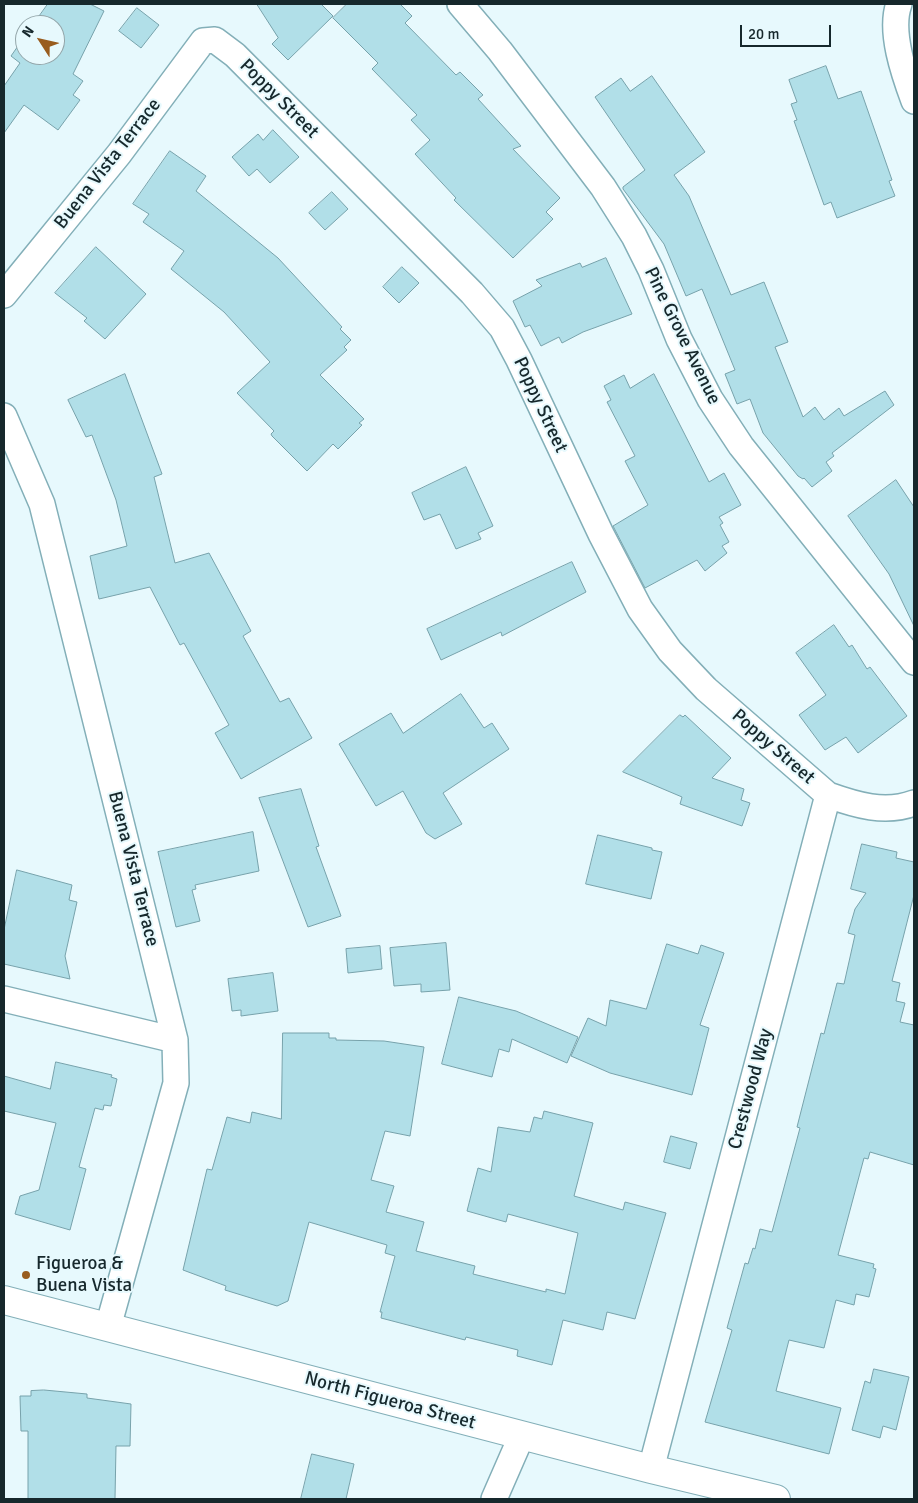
<!DOCTYPE html>
<html>
<head>
<meta charset="utf-8">
<style>
  body { margin:0 }
  #map { position:relative; width:918px; height:1503px; overflow:hidden; background:#e7f9fd; font-family:Signika,sans-serif }
  canvas { display:block }
  .frame { position:absolute; inset:0; border:5px solid #16282c; pointer-events:none }
  .north { position:absolute; left:15px; top:15px; width:50px; height:50px; box-sizing:border-box; background:#e7f9fd; border:1px solid #93a5a9; border-radius:50%; rotate:305deg; font-size:14px; font-weight:700; line-height:20px; text-align:center; color:#16282c }
  .north::after { content:''; display:block; margin:auto; width:18px; height:22px; background:#985c1e; clip-path:polygon(50% 0,100% 100%,50% 72%,0 100%) }
  .scale { position:absolute; left:740px; top:25px; width:91px; height:22px; box-sizing:border-box; border:2px solid #16282c; border-top:0; padding-left:6px; font-size:15px; line-height:18px; white-space:nowrap; color:#16282c; -webkit-text-stroke:4px #e7f9fd; paint-order:stroke }
</style>
</head>
<body>
<div id="map">
<canvas width="918" height="1503"></canvas>
<div class="frame"></div>
<div class="north">N</div>
<div class="scale">20 m</div>
</div>
<script>
const ctx = document.querySelector('canvas').getContext('2d');
ctx.lineJoin = 'round';
function paint(path, color) { ctx.fillStyle = color; ctx.fill(path, 'evenodd'); }
function trace(path, color, width, dash) { ctx.strokeStyle = color; ctx.lineWidth = width; ctx.lineCap = dash ? 'butt' : 'round'; ctx.setLineDash(dash || []); ctx.stroke(path); }
function write(font, color, halo, rows, align = 'center') {
  ctx.font = font + ' Signika,sans-serif'; ctx.lineWidth = 4; ctx.setLineDash([]); ctx.textBaseline = 'middle'; ctx.strokeStyle = halo; ctx.fillStyle = color; for (const [text, x, y, turn = 0] of rows) {
    ctx.save(); ctx.translate(x, y); ctx.rotate((+turn || 0) * Math.PI / 180); ctx.textAlign = isNaN(turn) ? turn : align; if (halo) ctx.strokeText(text, 0, 0); ctx.fillText(text, 0, 0); ctx.restore();
  }
}
const building = new Path2D(`
  M 48,4 L 90,4 L 104,11 L 73,74 L 83,81 L 73,95 L 80,100 L 58,130 L 24,105 L 4,133 L 4,86 L 20,63 L 11,56 L 25,36 L 25,55 L 55,55 L 55,25 L 33,25 Z
  M 257,4 L 321,4 L 333,16 L 288,60 L 272,44 L 278,38 Z
  M 347,4 L 400,4 L 412,16 L 405,23 L 456,75 L 460,72 L 483,95 L 478,99 L 521,146 L 513,149 L 560,198 L 546,212 L 553,219 L 513,258 L 454,200 L 456,198 L 415,154 L 430,140 L 411,120 L 417,115 L 372,69 L 378,63 L 333,18 Z
  M 137,8 L 159,25 L 141,48 L 119,31 Z
  M 826,66 L 838,99 L 861,91 L 892,180 L 889,181 L 895,196 L 837,218 L 831,202 L 824,205 L 794,121 L 797,120 L 791,104 L 797,102 L 789,80 Z
  M 652,76 L 705,152 L 674,175 L 689,196 L 731,295 L 764,282 L 788,342 L 775,347 L 803,417 L 815,407 L 824,420 L 839,408 L 844,416 L 885,391 L 894,405 L 832,453 L 834,456 L 826,462 L 832,471 L 812,487 L 804,478 L 803,479 L 798,476 L 763,433 L 750,399 L 737,404 L 725,374 L 735,370 L 702,289 L 686,296 L 664,244 L 623,189 L 623,187 L 645,170 L 595,97 L 621,78 L 630,91 Z
  M 273,130 L 299,157 L 270,183 L 257,169 L 249,176 L 232,157 L 258,134 L 263,140 Z
  M 170,151 L 206,176 L 196,191 L 278,258 L 342,327 L 340,329 L 351,340 L 344,347 L 347,350 L 320,375 L 364,419 L 359,423 L 362,425 L 338,449 L 333,444 L 307,471 L 272,436 L 271,434 L 274,431 L 237,393 L 270,362 L 224,312 L 171,269 L 184,251 L 143,222 L 149,214 L 133,204 Z
  M 332,192 L 348,209 L 325,230 L 309,213 Z
  M 96,247 L 146,294 L 105,339 L 84,321 L 87,318 L 55,293 Z
  M 606,258 L 632,314 L 583,332 L 562,343 L 559,337 L 541,346 L 530,325 L 525,327 L 513,301 L 542,286 L 536,280 L 580,263 L 582,267 Z
  M 402,267 L 419,283 L 399,303 L 383,287 Z
  M 125,374 L 162,474 L 154,477 L 175,563 L 209,553 L 251,631 L 243,636 L 280,702 L 289,698 L 312,738 L 241,779 L 215,733 L 229,725 L 184,643 L 180,645 L 150,587 L 99,599 L 90,556 L 127,546 L 116,500 L 92,435 L 86,437 L 68,400 Z
  M 654,374 L 709,482 L 724,473 L 741,505 L 719,517 L 723,523 L 720,525 L 729,542 L 722,546 L 727,553 L 705,571 L 697,560 L 645,588 L 613,526 L 648,505 L 625,461 L 635,456 L 607,402 L 611,400 L 604,386 L 624,375 L 630,388 Z
  M 466,467 L 493,526 L 478,533 L 481,539 L 456,549 L 440,514 L 424,520 L 412,493 Z
  M 896,480 L 914,507 L 914,626 L 889,574 L 848,516 Z
  M 572,562 L 586,592 L 502,636 L 501,632 L 441,660 L 427,629 Z
  M 834,625 L 849,647 L 852,645 L 867,669 L 870,667 L 907,716 L 858,753 L 846,737 L 825,750 L 799,715 L 826,695 L 796,653 Z
  M 461,694 L 484,728 L 492,723 L 509,749 L 443,793 L 462,824 L 435,839 L 426,833 L 403,791 L 376,806 L 339,744 L 391,713 L 403,733 Z
  M 680,715 L 683,717 L 685,715 L 731,758 L 712,778 L 744,789 L 741,800 L 750,803 L 742,826 L 680,804 L 682,797 L 623,772 Z
  M 301,789 L 319,846 L 316,847 L 341,916 L 308,927 L 259,798 Z
  M 253,832 L 259,871 L 195,885 L 196,889 L 192,890 L 200,921 L 176,927 L 158,852 Z
  M 598,835 L 652,848 L 652,850 L 662,852 L 651,899 L 586,884 Z
  M 862,844 L 897,852 L 896,858 L 914,862 L 914,895 L 892,981 L 900,983 L 896,1001 L 905,1003 L 900,1022 L 914,1025 L 914,1165 L 870,1152 L 868,1159 L 864,1158 L 838,1255 L 874,1264 L 873,1268 L 876,1269 L 869,1297 L 856,1294 L 854,1305 L 836,1300 L 824,1348 L 789,1340 L 776,1391 L 841,1408 L 829,1454 L 705,1422 L 732,1330 L 727,1328 L 745,1263 L 748,1264 L 753,1248 L 755,1249 L 760,1229 L 772,1232 L 800,1128 L 797,1127 L 821,1033 L 824,1034 L 837,983 L 844,984 L 855,935 L 848,933 L 855,909 L 866,893 L 851,889 Z
  M 17,870 L 72,885 L 69,900 L 77,902 L 65,956 L 70,979 L 4,964 L 4,930 Z
  M 446,943 L 450,990 L 421,992 L 421,984 L 394,986 L 390,948 Z
  M 667,944 L 698,954 L 701,945 L 724,953 L 700,1025 L 709,1028 L 692,1095 L 610,1073 L 571,1056 L 588,1018 L 606,1026 L 610,1000 L 646,1009 Z
  M 380,946 L 382,969 L 348,973 L 346,949 Z
  M 273,973 L 278,1011 L 241,1016 L 241,1010 L 232,1011 L 228,979 Z
  M 459,997 L 516,1011 L 578,1037 L 567,1063 L 512,1039 L 509,1052 L 499,1049 L 492,1077 L 442,1064 Z
  M 283,1033 L 329,1033 L 329,1038 L 336,1038 L 336,1040 L 384,1041 L 424,1047 L 410,1136 L 385,1131 L 371,1180 L 394,1186 L 386,1212 L 424,1222 L 416,1251 L 475,1266 L 473,1274 L 546,1292 L 546,1289 L 565,1294 L 578,1233 L 508,1214 L 506,1222 L 467,1211 L 478,1168 L 491,1172 L 498,1127 L 530,1132 L 534,1117 L 542,1119 L 544,1111 L 593,1123 L 574,1196 L 623,1210 L 625,1202 L 666,1213 L 635,1319 L 607,1312 L 603,1330 L 563,1320 L 552,1365 L 517,1356 L 518,1350 L 466,1337 L 465,1340 L 381,1318 L 382,1312 L 380,1312 L 395,1256 L 385,1253 L 387,1245 L 309,1222 L 288,1301 L 277,1306 L 225,1290 L 226,1286 L 183,1270 L 207,1169 L 212,1170 L 227,1117 L 250,1123 L 252,1112 L 281,1119 Z
  M 56,1062 L 112,1075 L 111,1077 L 117,1079 L 111,1106 L 104,1105 L 103,1110 L 95,1108 L 79,1167 L 86,1169 L 70,1230 L 15,1214 L 20,1196 L 39,1190 L 56,1123 L 4,1111 L 4,1076 L 50,1089 Z
  M 671,1136 L 697,1143 L 690,1169 L 664,1162 Z
  M 874,1369 L 909,1377 L 896,1430 L 883,1426 L 880,1438 L 852,1430 L 865,1381 L 870,1383 Z
  M 44,1390 L 87,1394 L 87,1398 L 131,1404 L 130,1446 L 116,1446 L 115,1499 L 28,1499 L 28,1431 L 21,1431 L 20,1396 L 31,1396 L 31,1391 Z
  M 312,1454 L 354,1464 L 346,1499 L 301,1499 Z`);
paint(building, '#b1dfe8');
trace(building, '#77a2ab', 1);
const minor = new Path2D(`
  M 460,4 L 500,51 L 603,187 L 634,236 L 651,270 L 679,339 L 710,399 L 741,446 L 914,662
  M 899,4 C 889,31 904,74 914,101
  M 4,295 L 119,154 L 203,41 L 215,40 L 235,55 L 472,293 L 502,328 L 519,360 L 601,534 L 640,609 L 670,651 L 706,689 L 828,795
  M 4,416 L 42,504 L 175,1040 L 176,1083 L 108,1327
  M 4,999 L 175,1040
  M 651,1469 L 828,795 C 856,805 885,814 914,803
  M 494,1499 L 522,1435`);
const secondary = new Path2D(`
  M 4,1300 L 651,1469 L 776,1499`);
trace(minor, '#83afb8', 28);
trace(secondary, '#83afb8', 30);
trace(minor, '#fff', 25);
trace(secondary, '#fff', 28);
for (const [x, y, r, color] of [
  [26,1275,5,"#985c1e"]
]) { const dot = new Path2D(); dot.arc(x, y, r, 0, 2 * Math.PI); ctx.fillStyle = color; ctx.fill(dot); trace(dot, '#e7f9fd', 2); }
write('19px', '#16282c', '#e7f9fd', [
  ["Poppy Street",279,99,45],
  ["Buena Vista Terrace",108,164,-52],
  ["Pine Grove Avenue",682,336,64],
  ["Poppy Street",540,405,65],
  ["Poppy Street",773,747,41],
  ["Buena Vista Terrace",133,869,76],
  ["Crestwood Way",751,1089,-75],
  ["North Figueroa Street",390,1401,15]
]);
write('19px', '#16282c', '#e7f9fd', [
  ["Figueroa &",36,1264],
  ["Buena Vista",36,1286]
], 'left');
</script>
</body>
</html>
